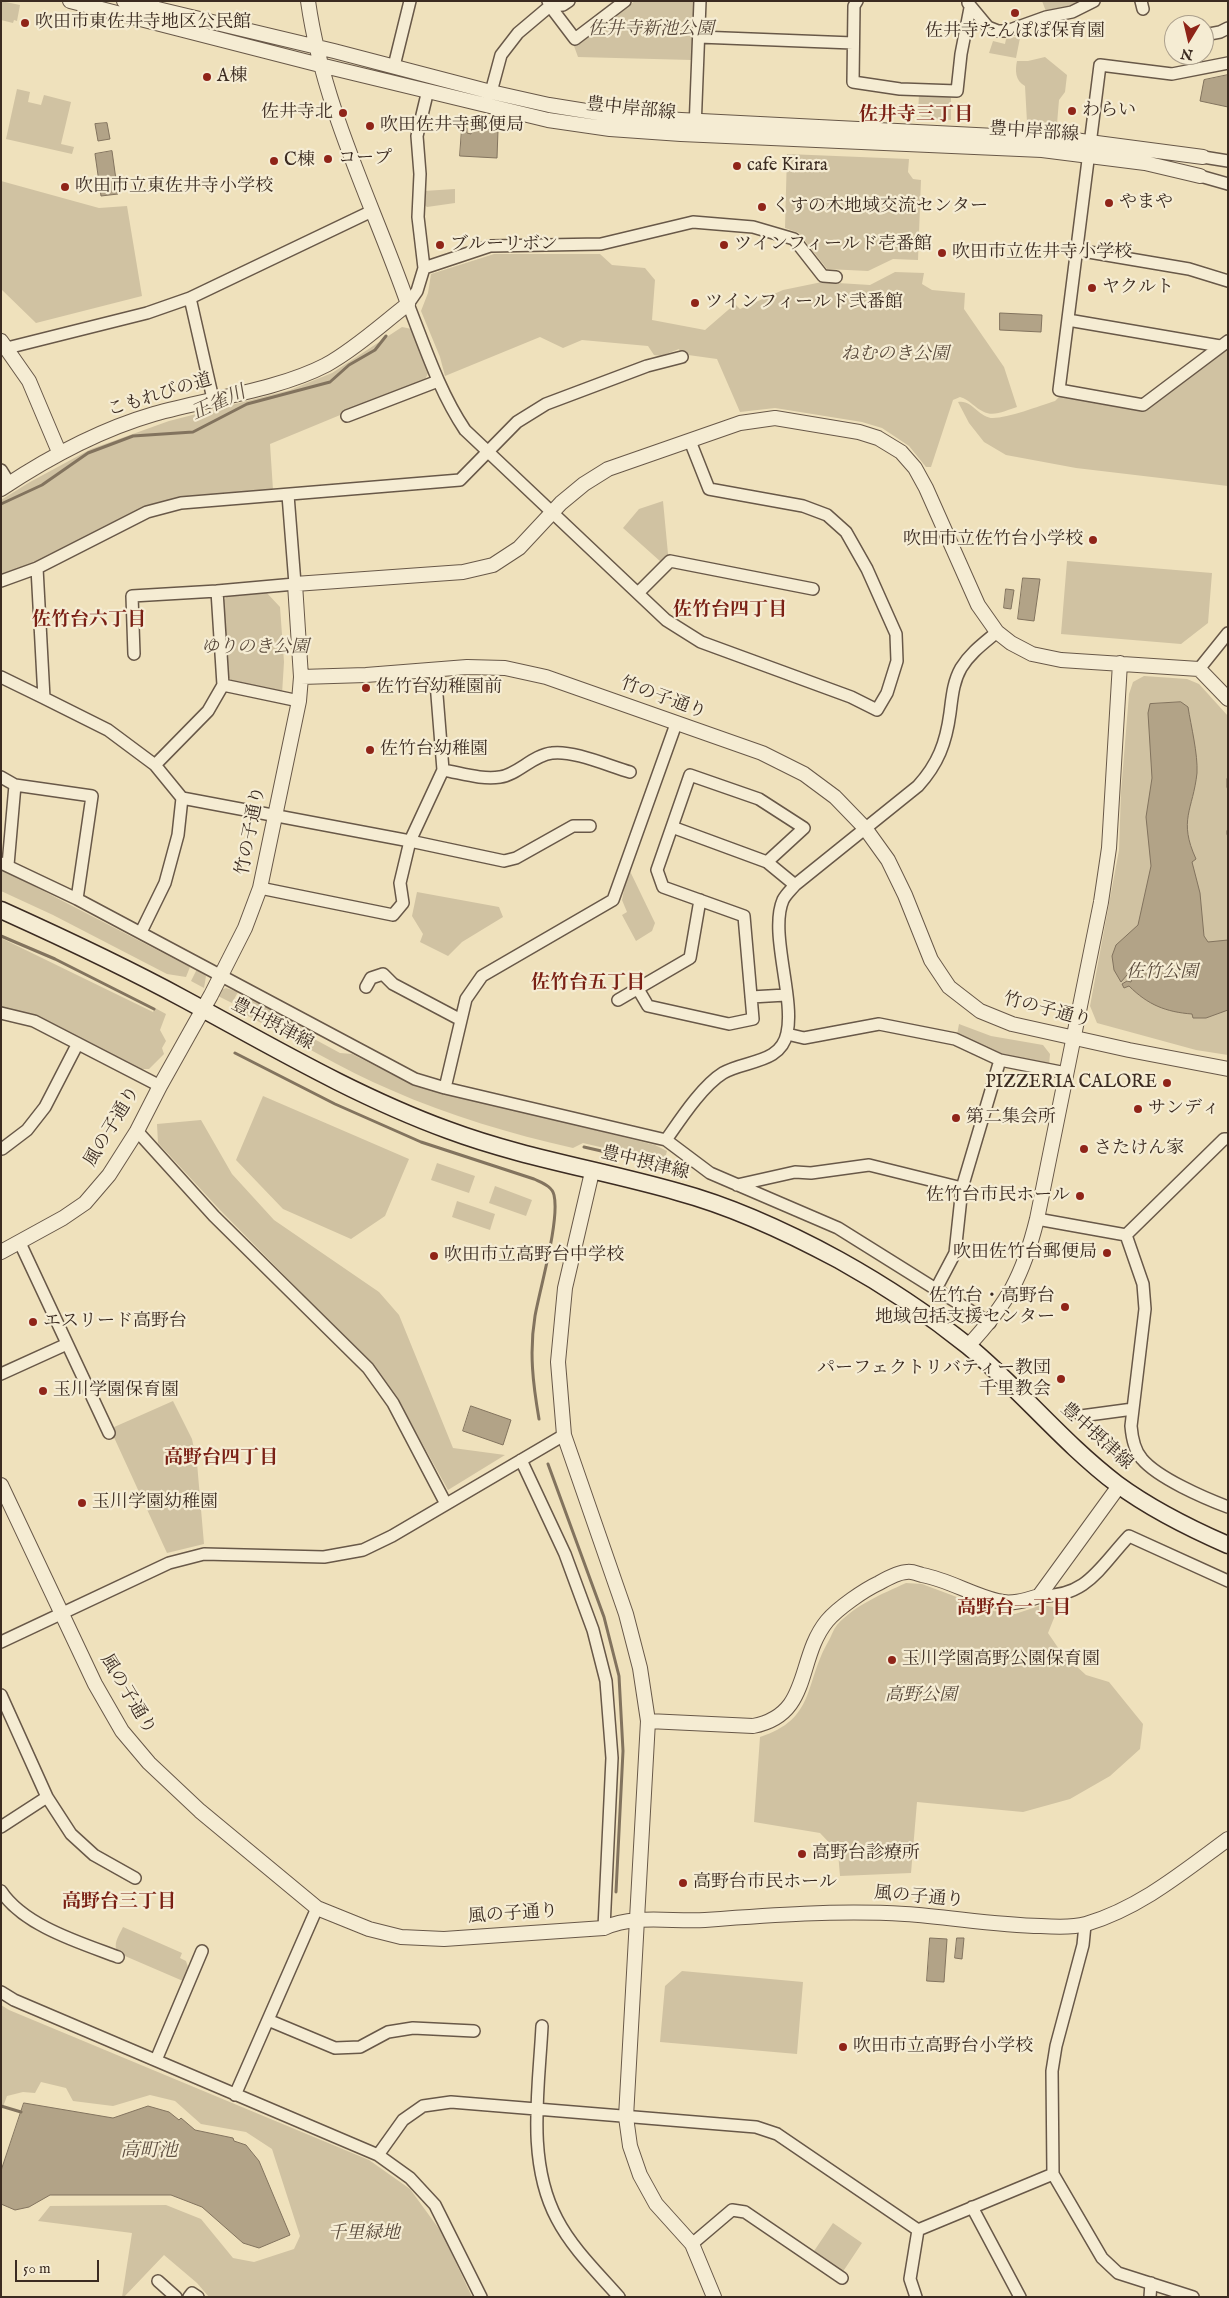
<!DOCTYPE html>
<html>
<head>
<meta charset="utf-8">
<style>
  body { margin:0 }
  #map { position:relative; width:1229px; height:2298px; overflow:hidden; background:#efe1bc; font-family:"IM FELL English",serif }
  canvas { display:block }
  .frame { position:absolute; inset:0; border:2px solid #3b2b21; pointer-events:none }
  .north { position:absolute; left:1164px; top:15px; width:50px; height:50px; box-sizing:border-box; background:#f5ecd3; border:1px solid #ab9f8c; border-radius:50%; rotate:189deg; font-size:14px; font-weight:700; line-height:20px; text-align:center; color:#3b2b21 }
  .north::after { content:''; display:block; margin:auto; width:18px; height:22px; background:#8f2418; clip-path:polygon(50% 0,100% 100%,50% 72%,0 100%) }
  .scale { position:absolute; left:15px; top:2260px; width:84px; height:22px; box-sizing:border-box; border:2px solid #3b2b21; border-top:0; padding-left:6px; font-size:15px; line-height:18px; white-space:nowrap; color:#3b2b21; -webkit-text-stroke:4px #f5ecd3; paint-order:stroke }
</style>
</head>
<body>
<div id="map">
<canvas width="1229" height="2298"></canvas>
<div class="frame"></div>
<div class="north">N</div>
<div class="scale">50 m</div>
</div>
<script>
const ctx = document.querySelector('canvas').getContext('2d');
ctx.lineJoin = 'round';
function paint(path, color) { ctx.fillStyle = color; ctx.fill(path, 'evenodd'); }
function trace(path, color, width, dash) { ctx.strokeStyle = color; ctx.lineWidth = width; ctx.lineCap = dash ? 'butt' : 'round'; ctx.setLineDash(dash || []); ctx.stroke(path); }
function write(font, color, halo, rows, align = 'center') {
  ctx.font = font + ' "IM FELL English","Noto Serif JP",serif'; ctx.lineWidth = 4.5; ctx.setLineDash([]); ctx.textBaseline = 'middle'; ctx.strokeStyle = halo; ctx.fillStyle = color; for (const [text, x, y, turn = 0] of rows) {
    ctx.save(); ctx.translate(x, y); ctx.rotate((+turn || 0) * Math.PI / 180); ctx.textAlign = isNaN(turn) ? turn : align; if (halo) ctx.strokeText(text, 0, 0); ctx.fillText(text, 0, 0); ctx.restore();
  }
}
paint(new Path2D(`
  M 1,1 L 20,5 L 17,21 L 14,20 L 13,23 L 1,20 Z
  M 635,1 L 696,1 L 692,60 L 578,57 L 574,46 Z
  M 1042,1 L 1075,1 L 1077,6 L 1047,14 Z
  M 1012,37 L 1020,38 L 1016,58 L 989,53 L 993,41 L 1005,44 L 1006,39 Z
  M 1045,57 L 1067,75 L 1065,92 L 1059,100 L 1057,124 L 1049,128 L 1033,128 L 1027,122 L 1025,86 C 1015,81 1015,70 1017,61 L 1028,61 Z
  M 17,89 L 30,92 L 28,102 L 41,105 L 44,95 L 71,102 L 61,144 L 74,147 L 72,154 L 6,139 Z
  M 919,94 L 948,95 L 951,98 L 951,120 L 925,119 L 918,114 Z
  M 787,154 L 909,159 L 908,172 L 913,179 L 921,180 L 918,260 L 893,259 L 868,271 L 827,269 L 799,233 L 785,228 Z
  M 1,181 L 99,208 L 127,206 L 142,296 L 36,323 L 1,289 Z
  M 455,189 L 455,203 L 427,207 L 422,203 L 424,191 Z
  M 494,254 L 600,254 L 612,265 L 645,268 L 655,280 L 652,320 L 705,330 L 735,304 L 740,309 L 783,290 L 822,282 L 870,285 L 895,272 L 924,273 L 922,284 L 932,290 L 965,293 L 964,309 L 1004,367 L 1017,407 C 1007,410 994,417 984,412 C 975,408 970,400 960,397 L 953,400 L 931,467 L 926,467 L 909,446 L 882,428 L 862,422 L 775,408 L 740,412 L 717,359 L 681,354 L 679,349 L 661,356 L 654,355 L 648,346 L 582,340 L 563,348 L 540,337 L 445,376 L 440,357 L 421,311 L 428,293 L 431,274 Z
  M 402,327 L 412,329 L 429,371 L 425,380 L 270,444 L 273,490 L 180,497 L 146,506 L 36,564 L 1,576 L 1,500 L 30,482 L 91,449 L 169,421 L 290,390 L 332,373 Z
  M 1228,348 L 1228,486 L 1076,468 L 1006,455 L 984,442 L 969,423 L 958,402 C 972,399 979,418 993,418 C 1008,418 1039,406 1055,401 L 1060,396 L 1145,410 Z
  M 663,501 L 668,554 L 661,562 L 623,528 L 639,509 Z
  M 1067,561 L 1212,573 L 1208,623 L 1181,644 L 1061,634 Z
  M 266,592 L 280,607 L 284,662 L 282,694 L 234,684 L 228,676 L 224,600 L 229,594 Z
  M 1144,676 L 1187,679 L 1199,684 L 1228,716 L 1228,1055 L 1196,1050 L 1097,1023 L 1090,1006 L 1119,850 L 1121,792 L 1129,694 L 1133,682 Z
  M 627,865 L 655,923 L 652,931 L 636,941 L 622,915 L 627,912 L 622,900 L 625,885 L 622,883 Z
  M 1,869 L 190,967 L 186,977 L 167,974 L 53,915 L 1,891 Z
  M 417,892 L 499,907 L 503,917 L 462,942 L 448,956 L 420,942 L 423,934 L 412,916 Z
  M 1,938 L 153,1012 L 155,1008 L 166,1014 L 160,1030 L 166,1041 L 162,1048 L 164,1054 L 149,1069 L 137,1069 L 1,1009 Z
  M 197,969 L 206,976 L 204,988 L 191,981 Z
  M 226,988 L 238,992 L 232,1003 L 218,996 L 221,990 Z
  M 244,995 L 300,1025 L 305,1034 L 340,1053 L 352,1054 L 411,1084 L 655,1145 L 667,1151 L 664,1162 L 583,1143 L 573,1148 C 511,1134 450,1116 391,1090 C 343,1070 293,1039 246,1015 L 238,1006 Z
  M 959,1024 L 991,1036 L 1043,1045 L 1050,1054 L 1049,1065 L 1004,1056 L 957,1035 Z
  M 263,1096 L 409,1159 L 385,1216 L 351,1239 L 283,1209 L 236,1160 Z
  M 201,1120 L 232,1174 L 274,1220 L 379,1292 L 399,1315 L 453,1448 L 505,1455 L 448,1490 L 397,1398 L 371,1363 L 220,1210 L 158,1143 L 157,1124 Z
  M 437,1163 L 475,1176 L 469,1193 L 431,1180 Z
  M 495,1186 L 532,1200 L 526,1216 L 489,1203 Z
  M 457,1201 L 495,1214 L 490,1230 L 452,1217 Z
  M 173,1401 L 192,1439 L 197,1463 L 204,1544 L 167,1553 L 112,1433 L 112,1428 Z
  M 906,1583 L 922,1584 L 994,1611 L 1015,1614 L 1042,1605 L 1058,1608 L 1048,1633 L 1061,1652 L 1086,1675 L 1109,1682 L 1143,1724 L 1140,1749 L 1110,1776 L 1070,1799 L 1023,1812 L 917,1802 L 911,1873 L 840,1876 L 838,1852 L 820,1833 L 754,1822 L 760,1737 C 816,1719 804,1684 828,1642 C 831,1637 833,1630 837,1625 C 855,1605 882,1594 906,1583 Z
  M 123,1927 L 182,1953 L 180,1958 L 186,1961 L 188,1967 L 183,1981 L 118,1953 C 112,1944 119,1936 123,1927 Z
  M 682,1971 L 803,1982 L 797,2054 L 660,2042 L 665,1986 Z
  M 1,2005 L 9,2010 L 369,2160 L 410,2189 L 442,2233 L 472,2297 L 209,2297 L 197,2283 L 164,2255 L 124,2297 L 122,2297 L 132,2233 L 38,2221 L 50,2206 L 166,2205 L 201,2219 L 233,2258 L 254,2262 L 294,2249 L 300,2236 L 272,2149 L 246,2132 L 201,2124 L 175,2101 L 150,2095 L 113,2106 L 73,2101 L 66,2088 L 41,2082 L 35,2093 L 23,2092 L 7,2096 L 1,2112 Z
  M 833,2223 L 862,2243 L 842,2273 L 812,2254 Z`), '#d0c2a2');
const water = new Path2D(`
  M 1228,75 L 1228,107 L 1200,101 L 1204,80 Z
  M 107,123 L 110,139 L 98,141 L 95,124 Z
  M 462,128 L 467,128 L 467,133 L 471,134 L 471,128 L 498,130 L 497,158 L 460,156 Z
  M 112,151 L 118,194 L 101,196 L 95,154 Z
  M 1000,313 L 1042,315 L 1041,332 L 1000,330 Z
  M 1023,578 L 1040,579 L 1034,621 L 1018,619 Z
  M 1006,589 L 1014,590 L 1011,609 L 1004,608 Z
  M 1181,702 L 1188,707 C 1191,726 1198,754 1197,773 C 1193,810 1178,820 1196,859 L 1192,862 L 1200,893 L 1204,936 L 1208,942 L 1228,940 L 1228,1010 L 1206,1018 L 1193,1018 L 1192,1014 C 1166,1012 1148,1005 1129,986 L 1124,988 L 1122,984 L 1127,981 L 1131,982 L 1132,978 L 1131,975 L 1127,975 L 1121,982 L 1114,970 L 1112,956 L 1116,945 L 1138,925 L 1151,866 L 1146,817 L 1152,778 L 1148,713 L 1150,704 Z
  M 471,1406 L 511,1420 L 503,1445 L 463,1431 Z
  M 930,1938 L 947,1939 L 944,1982 L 927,1981 Z
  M 957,1938 L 964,1938 L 962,1959 L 955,1958 Z
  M 24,2103 L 113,2118 L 148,2106 L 169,2112 L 179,2120 L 181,2118 L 195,2130 L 233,2138 L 234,2141 L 246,2145 L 259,2161 L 290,2235 L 259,2248 L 243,2243 L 202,2207 L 171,2195 L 50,2195 L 29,2207 L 15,2210 L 1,2204 L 1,2171 Z`);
paint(water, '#b2a387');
trace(water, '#82735e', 1);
trace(new Path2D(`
  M 1,504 L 42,485 L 88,453 L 133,436 L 193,432 L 247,404 L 330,382 L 349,365 L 375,350 L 386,336
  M 1228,779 L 1228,787
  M 1228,831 L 1228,834
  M 1,936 L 55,959 L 154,1009
  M 235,1053 L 335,1104 L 421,1142 L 534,1179 C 542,1183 552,1186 554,1195 C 560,1220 540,1288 535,1316 C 529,1352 533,1384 539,1419
  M 584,1147 L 662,1165
  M 548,1464 L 604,1617 L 619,1676 L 623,1751 L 616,1892
  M 1,2106 L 21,2112`), '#82735e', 3);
const minor = new Path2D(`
  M 548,1 L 550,6 L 563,5 L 569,1
  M 857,1 L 854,6 L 853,82 L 900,89 L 957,91 L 961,54 L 970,8
  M 1141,1 L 1143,9
  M 968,3 L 988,27 L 998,31 L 1007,31 L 1046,17 L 1072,12 L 1094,1
  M 1204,35 L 1220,32 L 1228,28
  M 699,37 L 853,43
  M 1228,63 L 1172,74 L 1100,65 L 1059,390 L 1143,405 L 1228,341
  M 394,66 L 410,1
  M 428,90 L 417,136 L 420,174 L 418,217 L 424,268 L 417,291 L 408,304 C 425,347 439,391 465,430 L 666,620 L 701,642 L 851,697 L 877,710 L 887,693 L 897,661 L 896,634 L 867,569 L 846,532 L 827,515 L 803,506 L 709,489 L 690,441
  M 491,92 L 501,55 L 518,33 L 550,6 L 575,39 L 625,1
  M 695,129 L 700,1
  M 1203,157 L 1228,161
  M 1200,176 L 1228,184
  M 1077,250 L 1189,269 L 1228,281
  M 424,268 L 490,246 L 601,244 L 693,222 L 753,227 L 794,239 L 823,276 L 836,277
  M 190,298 L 213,399
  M 1068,320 L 1220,346
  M 7,348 L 147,313 L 190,298 L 372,211
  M 347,416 L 438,381
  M 1,470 L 9,483
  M 37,568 L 44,698 L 108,730 L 155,765 L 182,798 L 410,841 L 504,861 L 516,858 L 573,826 L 590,826
  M 1,581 L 37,568 L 147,512 L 181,503 L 460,480 L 517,422 L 546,404 L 647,366 L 682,357
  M 638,593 L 670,561 L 813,589
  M 134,654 L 132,596 L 217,591
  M 1199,669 L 1228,633
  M 1,677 L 44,698
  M 223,685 L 299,701
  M 155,765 L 208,711 L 223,685 L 217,591 L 295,584 L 288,495
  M 443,770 C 461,773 482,780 500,777 C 517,775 533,755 552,753 C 573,750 609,766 630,772
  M 1,777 L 15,785 L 92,796 L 77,899 L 1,863
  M 672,827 L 767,862 L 795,885
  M 8,865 L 15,785
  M 260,888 L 393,915 L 403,903 L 400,883 L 410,841 L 443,770 L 435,670
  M 77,899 L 415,1079 L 445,1088 L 666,1140 L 710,1173 L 838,1228 L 990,1323
  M 141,932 L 165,883 L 178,835 L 182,798
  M 366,987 L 371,978 L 383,974 L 393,984 L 461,1020
  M 638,989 L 648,1006 L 729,1024 L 753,1019 L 744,916 L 663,887 L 657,870 L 690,775 L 759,799 L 804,828 L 767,862
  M 751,997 L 786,995
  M 618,1000 L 690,958 L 700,900
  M 1,1013 L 34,1021 L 160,1086
  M 787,1034 L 804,1038 L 879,1024 L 955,1039 L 1000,1060 L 1066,1073
  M 445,1088 L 466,999 L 482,976 L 613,900 L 676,724
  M 137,1131 L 214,1216 L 368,1368 L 393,1403 L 446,1504
  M 666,1140 C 680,1120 702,1086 723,1073 C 745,1060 781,1064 787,1033 C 795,998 769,932 783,900 C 786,894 791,890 795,885 L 918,786 C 938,764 946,743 950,713 C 952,698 953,682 961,668 C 970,653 984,643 997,632
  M 2,1149 L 27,1130 L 45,1107 L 77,1045
  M 737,1185 L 795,1172 L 811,1173 L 869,1165 L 962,1188
  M 1037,1219 L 1126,1235
  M 1126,1235 L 1143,1284 L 1145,1309 L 1131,1426 C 1132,1438 1134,1450 1142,1459 C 1158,1478 1204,1498 1228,1507
  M 1126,1235 L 1224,1139 L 1228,1139
  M 20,1243 L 109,1433
  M 936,1289 L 955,1253 L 962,1188 L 1000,1060
  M 1,1374 L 67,1344
  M 1081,1416 L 1133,1409
  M 521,1460 L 565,1554 L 593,1630 L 606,1681 L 612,1758 L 604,1928
  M 1039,1596 C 1087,1597 1099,1568 1129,1536 L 1228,1581
  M 1,1642 L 169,1563 L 204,1554 L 324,1557 L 363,1550 L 392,1536 L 564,1435
  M 1,1695 L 47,1797 L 1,1827
  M 47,1797 L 71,1834 L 94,1855 L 135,1878
  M 1,1891 C 24,1926 81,1943 118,1957
  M 1085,1925 L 1083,1945 L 1056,2046 L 1052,2071 L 1053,2174 L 1102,2258 L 1118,2273 L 1193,2297
  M 1,1992 L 14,2000 L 378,2155 L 410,2178 L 435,2205 L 481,2297
  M 268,2020 L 335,2048 L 360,2047 L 388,2032 L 413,2028 L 474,2031
  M 542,2026 C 539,2088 526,2161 557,2219 C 572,2248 597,2272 619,2297
  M 156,2060 L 202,1951
  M 235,2095 L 317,1908
  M 378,2155 L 403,2120 L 423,2106 L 451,2102 L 756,2127 L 777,2134 L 918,2230
  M 972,2207 L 1020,2297
  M 918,2230 L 1053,2174
  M 692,2244 L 732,2210 L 745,2212 L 842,2278
  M 158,2281 L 176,2297
  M 189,2297 L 192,2293 L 198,2297
  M 916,2297 L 910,2279 L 918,2230
  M 1150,2297 L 1151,2283`);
const tertiary = new Path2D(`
  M 70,1 L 320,65 L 548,120 L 610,129 L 681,134 L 1042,150 L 1145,163 L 1200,176
  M 124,1 L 334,51 L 491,92 L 549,105 L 611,115 L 681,120 L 1074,140 L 1203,157
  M 1,341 L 29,381 L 59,452
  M 1,489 C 49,457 99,430 154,414 C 207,399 278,390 326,365 C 355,349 382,324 408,304 C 373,204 323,108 308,1
  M 301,677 L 366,675 L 467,667 L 505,668 L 546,677 L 762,753 L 804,774 L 835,797 L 865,828 L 888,860 L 905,895 L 931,960 L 949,987 L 980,1011 L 1012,1024 L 1129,1050 L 1228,1069
  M 592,1172 L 565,1288 L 558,1362 L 564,1435 L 626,1614 L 640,1668 L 648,1721 L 626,2117 L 630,2146 L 640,2175 L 656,2204 L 692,2244 L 714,2297
  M 1,1252 L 63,1218 L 85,1203 L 109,1175 L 137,1131 L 160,1086 L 211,995 L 245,928 L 260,888 L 299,701 L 301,677 L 295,584 L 463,572 L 493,565 L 519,548 L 561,503 L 584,484 L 608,469 L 740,423 L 775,418 L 859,432 L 878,438 L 901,452 L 915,468 L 926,488 L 978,605 L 997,632 L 1011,643 L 1032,654 L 1061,660 L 1199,669 L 1228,699
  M 968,1346 C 1008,1303 1023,1276 1037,1219 L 1101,902 L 1109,848 L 1120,663
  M 1,1485 L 95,1684 L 122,1731 L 149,1763 L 200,1811 L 317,1908 L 369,1929 L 401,1937 L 444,1939 L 604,1928 C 635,1914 671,1922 705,1920 C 771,1915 838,1910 905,1914 C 950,1917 995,1925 1041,1926 C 1055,1927 1072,1928 1086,1924 C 1140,1908 1183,1872 1228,1839
  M 648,1721 L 753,1726 C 812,1715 796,1659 827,1621 C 838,1608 864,1590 879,1583 C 886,1579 899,1572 907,1572 C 912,1571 918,1574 922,1575 C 949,1580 972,1595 998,1601 C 1011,1605 1026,1600 1039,1596 L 1119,1486`);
const secondary = new Path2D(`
  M 1,910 C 63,938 125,967 184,999 C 271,1046 355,1096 448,1130 C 523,1158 601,1170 678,1192 C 734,1207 789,1233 839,1260 C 884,1285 928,1314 968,1346 C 1020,1389 1063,1443 1117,1484 C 1151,1509 1189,1528 1228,1545`);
trace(minor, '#685848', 14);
trace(tertiary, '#685848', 16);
trace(secondary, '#3b2b21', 19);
trace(minor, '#f5ecd3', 11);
trace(tertiary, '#f5ecd3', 14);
trace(secondary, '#f5ecd3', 16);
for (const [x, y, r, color] of [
  [1015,13,5,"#8f2418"],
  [25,23,5,"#8f2418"],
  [207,77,5,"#8f2418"],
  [1072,111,5,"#8f2418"],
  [343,113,5,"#8f2418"],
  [370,126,5,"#8f2418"],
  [328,159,5,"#8f2418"],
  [274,161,5,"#8f2418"],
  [737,166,5,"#8f2418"],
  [65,187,5,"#8f2418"],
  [1109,203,5,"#8f2418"],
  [762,207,5,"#8f2418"],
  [440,245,5,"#8f2418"],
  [724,245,5,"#8f2418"],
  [942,253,5,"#8f2418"],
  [1092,288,5,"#8f2418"],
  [695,303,5,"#8f2418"],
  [1093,540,5,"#8f2418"],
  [366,688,5,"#8f2418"],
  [370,750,5,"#8f2418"],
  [1167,1083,5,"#8f2418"],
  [1138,1109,5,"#8f2418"],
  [956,1118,5,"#8f2418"],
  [1084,1149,5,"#8f2418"],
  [1080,1196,5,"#8f2418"],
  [1107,1253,5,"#8f2418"],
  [434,1256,5,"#8f2418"],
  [1065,1307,5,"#8f2418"],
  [33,1322,5,"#8f2418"],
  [1061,1379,5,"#8f2418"],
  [43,1391,5,"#8f2418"],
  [82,1503,5,"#8f2418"],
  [892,1660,5,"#8f2418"],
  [802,1854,5,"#8f2418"],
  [683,1883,5,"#8f2418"],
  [843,2047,5,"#8f2418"]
]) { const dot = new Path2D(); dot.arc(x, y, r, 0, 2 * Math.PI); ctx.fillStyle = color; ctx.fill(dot); trace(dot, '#f5ecd3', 2); }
write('18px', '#3b2b21', '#f5ecd3', [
  ["吹田市東佐井寺地区公民館",35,23],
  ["佐井寺たんぽぽ保育園",1015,32,"center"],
  ["A棟",217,77],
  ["わらい",1082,111],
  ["佐井寺北",333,113,"right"],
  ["吹田佐井寺郵便局",380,126],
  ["コープ",338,159],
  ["C棟",284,161],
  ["cafe Kirara",747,166],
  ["吹田市立東佐井寺小学校",75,187],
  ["やまや",1119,203],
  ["くすの木地域交流センター",772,207],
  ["ブルーリボン",450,245],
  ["ツインフィールド壱番館",734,245],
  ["吹田市立佐井寺小学校",952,253],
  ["ヤクルト",1102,288],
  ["ツインフィールド弐番館",705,303],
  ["吹田市立佐竹台小学校",1083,540,"right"],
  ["佐竹台幼稚園前",376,688],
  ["佐竹台幼稚園",380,750],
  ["PIZZERIA CALORE",1157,1083,"right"],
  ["サンディ",1148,1109],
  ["第二集会所",966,1118],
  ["さたけん家",1094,1149],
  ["佐竹台市民ホール",1070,1196,"right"],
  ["吹田佐竹台郵便局",1097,1253,"right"],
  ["吹田市立高野台中学校",444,1256],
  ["佐竹台・高野台",1055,1297,"right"],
  ["地域包括支援センター",1055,1318,"right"],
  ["エスリード高野台",43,1322],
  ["パーフェクトリバティー教団",1051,1369,"right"],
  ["千里教会",1051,1390,"right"],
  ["玉川学園保育園",53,1391],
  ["玉川学園幼稚園",92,1503],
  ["玉川学園高野公園保育園",902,1660],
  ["高野台診療所",812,1854],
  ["高野台市民ホール",693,1883],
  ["吹田市立高野台小学校",853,2047]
], 'left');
write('italic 18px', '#59493b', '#f5ecd3', [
  ["佐井寺新池公園",651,30],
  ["ねむのき公園",895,355],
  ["ゆりのき公園",255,648],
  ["佐竹公園",1162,973],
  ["高野公園",921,1696],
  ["千里緑地",364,2234]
]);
write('18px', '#3b2b21', '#f5ecd3', [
  ["豊中岸部線",631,110,6],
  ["豊中岸部線",1034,133,4],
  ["こもれびの道",160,396,-17],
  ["竹の子通り",663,699,20],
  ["竹の子通り",252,831,-79],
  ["竹の子通り",1047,1011,15],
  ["豊中摂津線",272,1025,28],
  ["風の子通り",113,1127,-59],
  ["豊中摂津線",645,1164,14],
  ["豊中摂津線",1096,1437,42],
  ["風の子通り",127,1695,59],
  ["風の子通り",919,1898,5],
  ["風の子通り",513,1915,-4]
]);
write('bold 19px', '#7a1f14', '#f5ecd3', [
  ["佐井寺三丁目",916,116],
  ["佐竹台四丁目",730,611],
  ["佐竹台六丁目",89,621],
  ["佐竹台五丁目",588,984],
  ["高野台四丁目",221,1459],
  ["高野台一丁目",1014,1609],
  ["高野台三丁目",119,1903]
]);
write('italic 19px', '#5f4f40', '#f5ecd3', [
  ["正雀川",219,404,-24],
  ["高町池",149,2152]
]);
</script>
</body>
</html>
